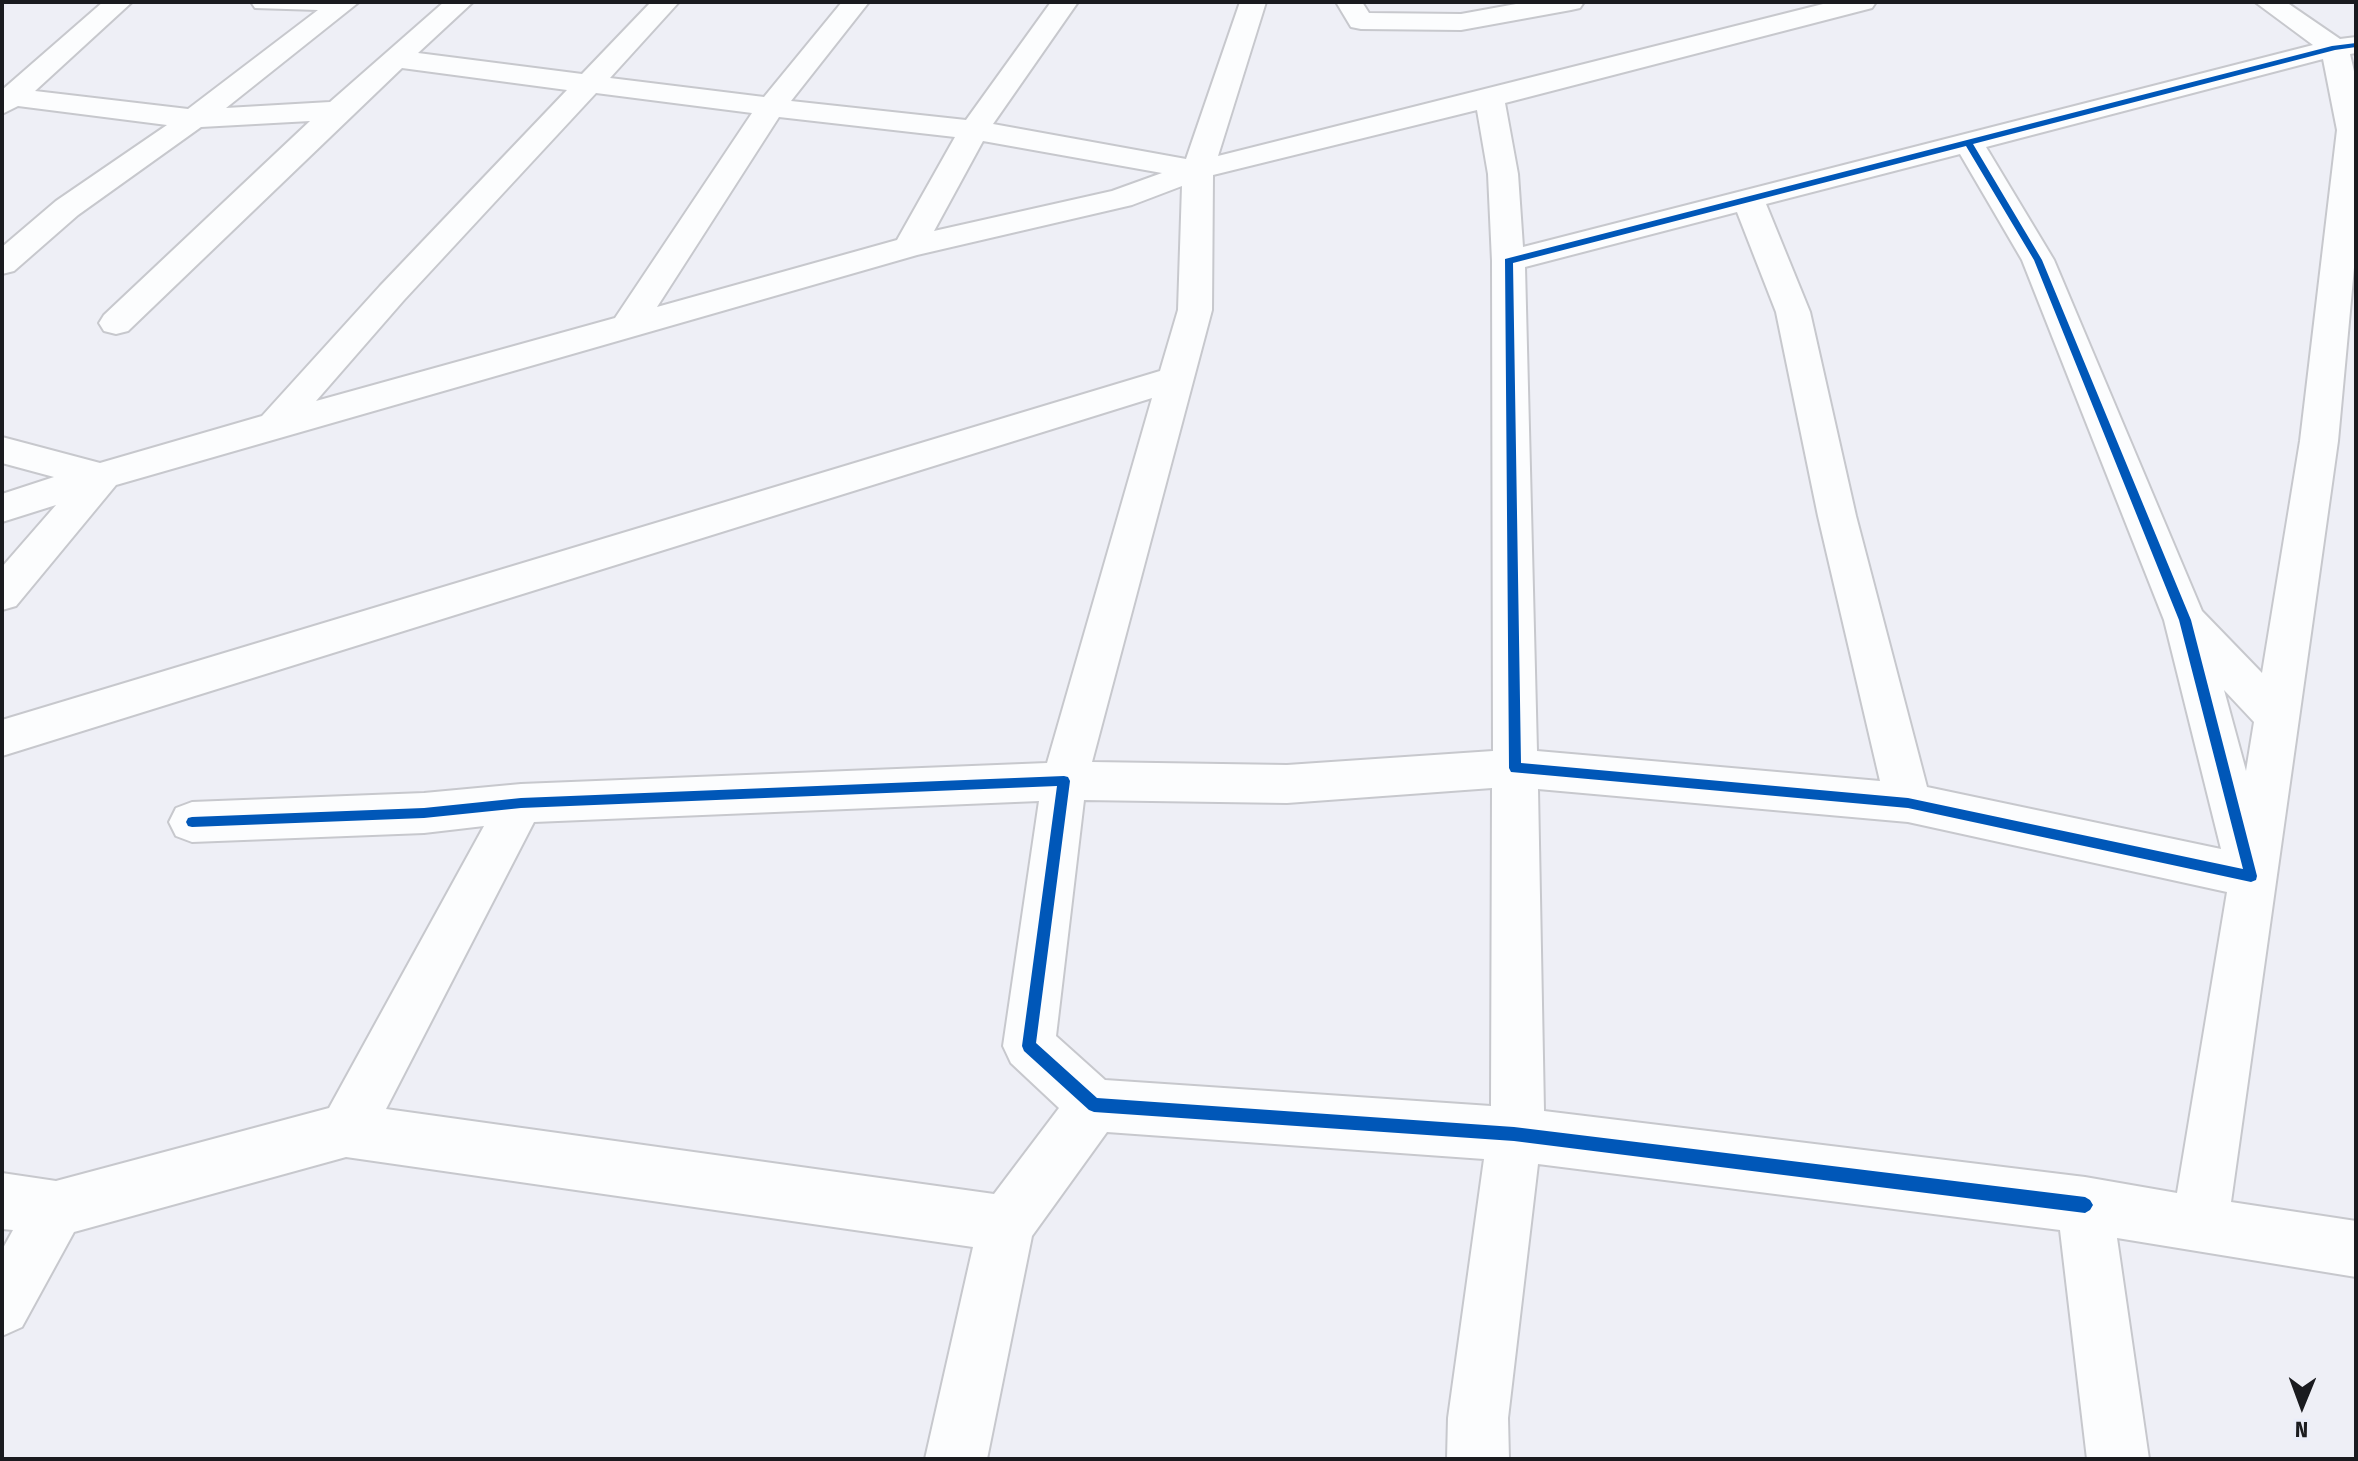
<!DOCTYPE html>
<html>
<head>
<meta charset="utf-8">
<style>
  body { margin:0 }
  #map { position:relative; width:2358px; height:1461px; overflow:hidden; background:#eeeff6; font-family:"Fira Sans Condensed",sans-serif }
  canvas { display:block }
  .frame { position:absolute; inset:0; border:4px solid #1a1b1f; pointer-events:none }
  .north { position:absolute; left:2262px; top:1365px; width:80px; height:80px; -webkit-text-stroke:6px #eaedf9; paint-order:stroke; rotate:181deg; font-size:22px; font-weight:700; line-height:32px; text-align:center; color:#1a1b1f }
  .north::after { content:''; display:block; margin:auto; width:28px; height:36px; background:#1a1b1f; clip-path:polygon(50% 0,100% 100%,50% 72%,0 100%) }
</style>
</head>
<body>
<div id="map">
<canvas width="2358" height="1461"></canvas>
<div class="frame"></div>
<div class="north">N</div>
</div>
<script>
const ctx = document.querySelector('canvas').getContext('2d');
ctx.lineJoin = 'round';
function trace(path, color, width, dash) { ctx.strokeStyle = color; ctx.lineWidth = width; ctx.lineCap = dash ? 'butt' : 'round'; ctx.setLineDash(dash || []); ctx.stroke(path); }
function paint(path, color) { ctx.fillStyle = color; ctx.fill(path, 'evenodd'); }
const street = new Path2D(`
  M 103,2 L 132,2 L 35,91 L 188,109 L 318,10 L 255,8 L 251,2 L 359,2 L 226,108 L 330,102 L 444,2 L 473,2 L 418,53 L 582,74 L 651,2 L 679,2 L 610,78 L 764,97 L 842,2 L 869,2 L 791,101 L 966,120 L 1051,2 L 1078,2 L 993,124 L 1186,159 L 1240,2 L 1266,2 L 1218,156 L 1831,2 L 1876,2 L 1872,8 L 1505,103 L 1518,174 L 1523,247 L 2313,45 L 2255,2 L 2286,2 L 2340,39 L 2356,37 L 2356,53 L 2350,54 L 2356,80 L 2356,246 L 2338,441 L 2231,1202 L 2356,1221 L 2356,1277 L 2117,1238 L 2149,1459 L 2087,1459 L 2060,1230 L 1538,1164 L 1508,1418 L 1509,1459 L 1447,1459 L 1448,1418 L 1484,1159 L 1107,1132 L 1032,1236 L 987,1459 L 925,1459 L 973,1247 L 346,1157 L 74,1232 L 22,1327 L 2,1336 L 2,1250 L 13,1230 L 2,1229 L 2,1173 L 56,1181 L 329,1108 L 484,826 L 424,833 L 192,842 L 176,836 L 169,822 L 176,808 L 192,802 L 424,793 L 521,784 L 1047,763 L 1152,398 L 2,756 L 2,720 L 1160,371 L 1178,310 L 1182,186 L 1132,205 L 917,255 L 116,485 L 16,606 L 2,610 L 2,567 L 56,505 L 2,522 L 2,494 L 54,477 L 2,463 L 2,437 L 100,463 L 262,416 L 380,286 L 567,90 L 402,68 L 128,331 L 116,334 L 104,331 L 99,323 L 104,315 L 310,121 L 201,127 L 78,215 L 14,271 L 2,274 L 2,247 L 56,201 L 167,125 L 18,106 L 2,114 L 2,90 ZM 2323,59 L 2337,130 L 2300,441 L 2262,673 L 2202,611 L 2054,260 L 1986,147 ZM 596,93 L 752,113 L 615,318 L 316,401 L 404,300 ZM 1477,110 L 1488,174 L 1492,261 L 1493,751 L 1287,765 L 1092,762 L 1212,310 L 1213,175 ZM 779,117 L 955,137 L 897,240 L 657,307 ZM 983,141 L 1162,173 L 1112,191 L 934,231 ZM 1960,154 L 2022,260 L 2164,620 L 2221,849 L 1927,787 L 1856,516 L 1810,312 L 1766,204 ZM 1737,212 L 1776,312 L 1818,516 L 1880,781 L 1537,751 L 1525,267 ZM 2224,690 L 2254,722 L 2246,771 ZM 1492,788 L 1491,1106 L 1105,1080 L 1056,1036 L 1084,800 L 1287,803 ZM 1538,789 L 1908,822 L 2227,892 L 2177,1193 L 2085,1177 L 1544,1111 ZM 1039,801 L 1003,1046 L 1011,1063 L 1059,1108 L 994,1194 L 386,1109 L 534,822 Z
  M 1336,2 L 1362,2 L 1369,13 L 1461,14 L 1527,2 L 1584,2 L 1580,8 L 1571,10 L 1461,30 L 1361,29 L 1351,27 Z`);
trace(street, '#c7c8cd', 4);
paint(street, '#fcfdfe');
paint(new Path2D(`
  M 2356,43 L 2356,47 L 2335,50 L 1973,144 L 2042,260 L 2191,620 L 2257,876 L 2256,880 L 2251,882 L 1908,808 L 1511,772 L 1509,768 L 1505,259 L 2332,46 ZM 1966,146 L 2034,260 L 2179,620 L 2243,869 L 1908,798 L 1521,763 L 1513,263 Z
  M 1064,776 L 1068,777 L 1070,781 L 1036,1043 L 1097,1098 L 1514,1127 L 2085,1197 L 2090,1200 L 2093,1205 L 2090,1210 L 2085,1213 L 1514,1141 L 1094,1112 L 1089,1110 L 1024,1051 L 1022,1046 L 1057,786 L 521,808 L 424,818 L 192,827 L 188,826 L 186,822 L 188,818 L 192,817 L 424,808 L 521,798 Z`), '#0057b8');
</script>
</body>
</html>
